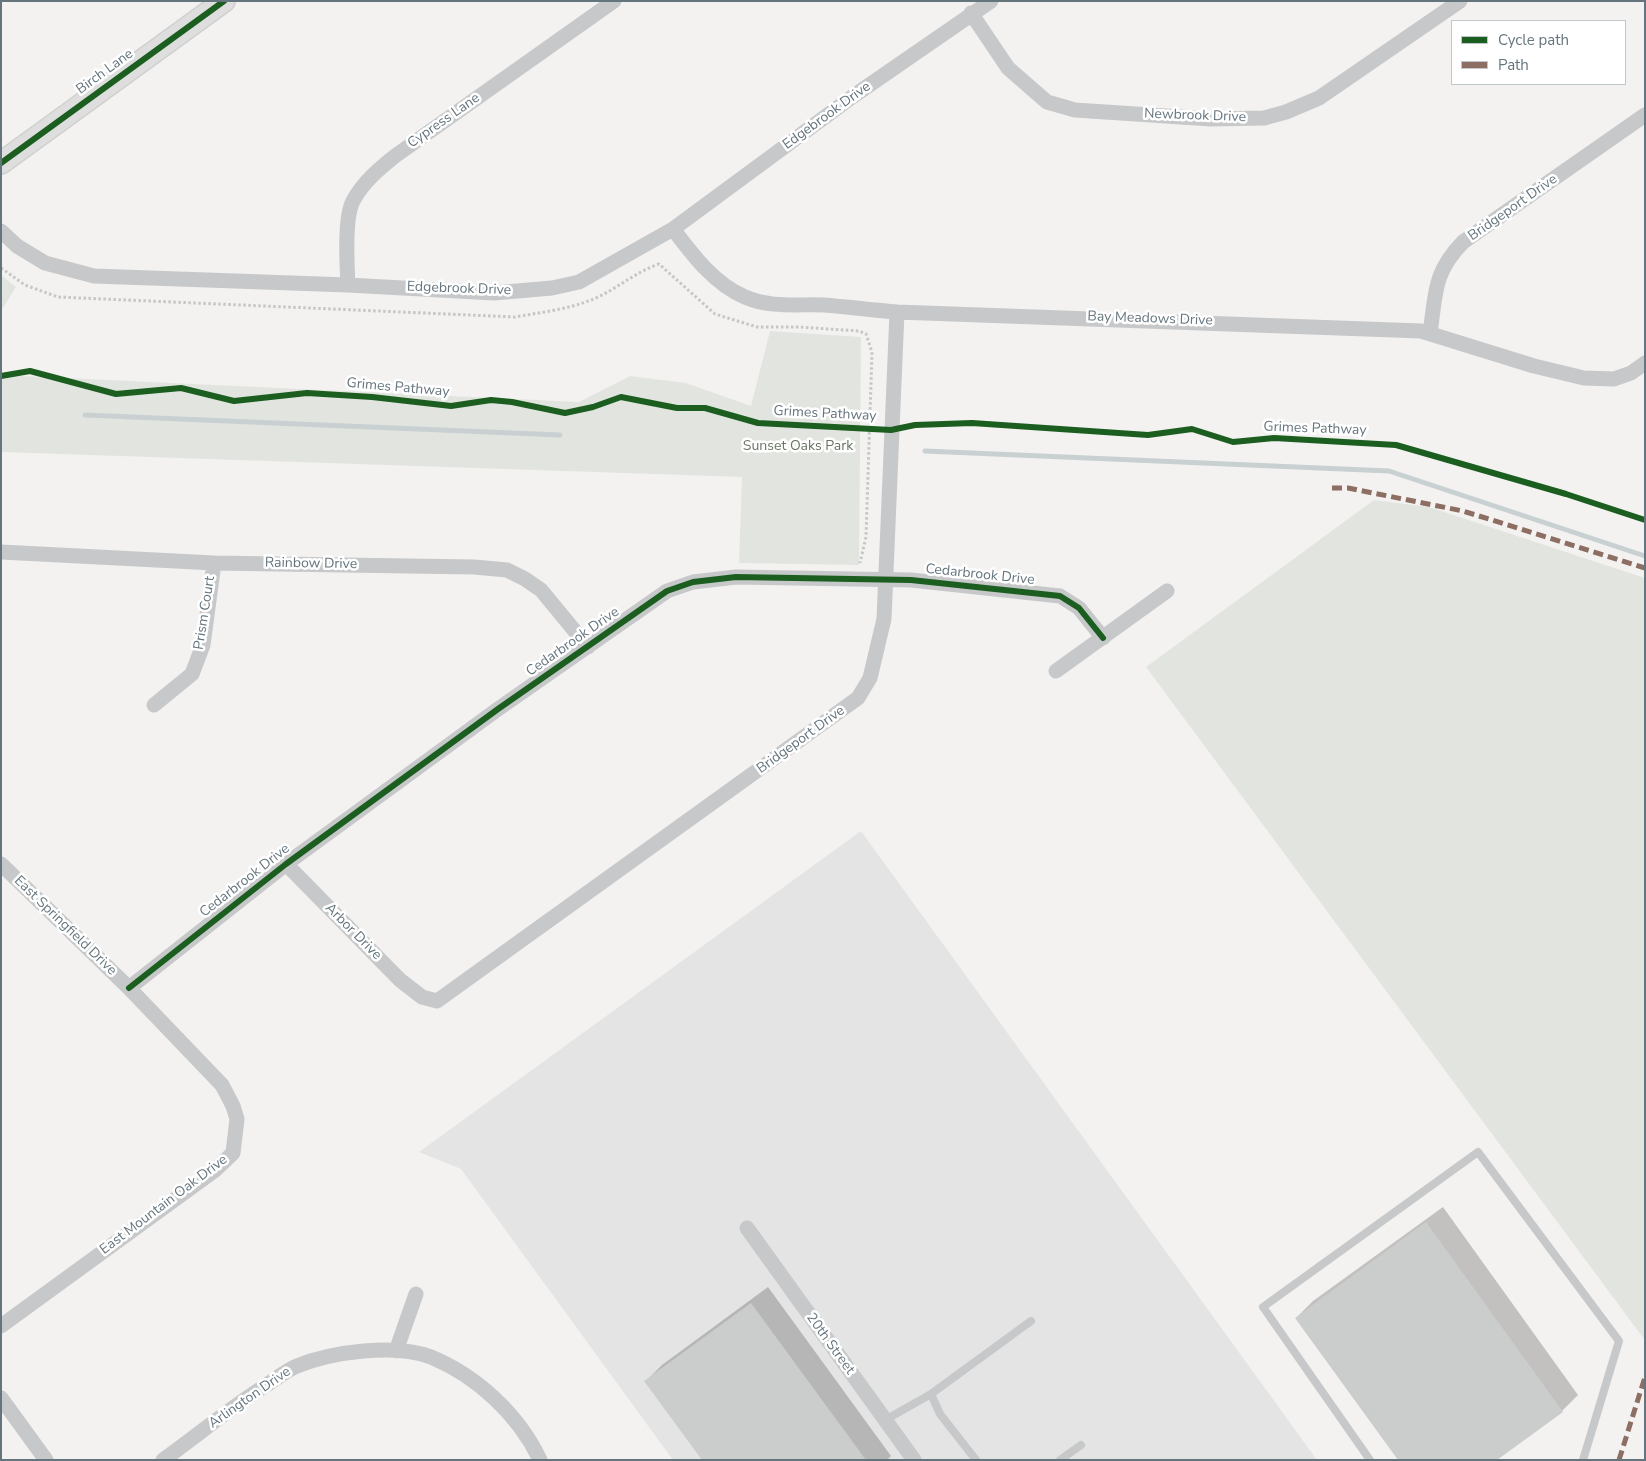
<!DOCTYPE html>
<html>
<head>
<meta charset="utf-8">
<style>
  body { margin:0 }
  #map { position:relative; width:1646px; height:1461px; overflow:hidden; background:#f3f2f1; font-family:"Nunito Sans",sans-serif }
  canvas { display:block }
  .frame { position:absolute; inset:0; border:2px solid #65757e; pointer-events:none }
  .legend { position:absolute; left:1451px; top:20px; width:175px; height:65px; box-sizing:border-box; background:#fff; border:1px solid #c1c8cb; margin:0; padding:6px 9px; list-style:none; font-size:15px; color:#65757e }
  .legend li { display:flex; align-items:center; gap:10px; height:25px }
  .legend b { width:25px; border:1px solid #c1c8cb }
</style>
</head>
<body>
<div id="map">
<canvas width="1646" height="1461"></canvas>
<div class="frame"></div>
<ul class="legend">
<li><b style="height:6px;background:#1b5e20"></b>Cycle path</li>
<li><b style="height:6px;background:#8d6e63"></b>Path</li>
</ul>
</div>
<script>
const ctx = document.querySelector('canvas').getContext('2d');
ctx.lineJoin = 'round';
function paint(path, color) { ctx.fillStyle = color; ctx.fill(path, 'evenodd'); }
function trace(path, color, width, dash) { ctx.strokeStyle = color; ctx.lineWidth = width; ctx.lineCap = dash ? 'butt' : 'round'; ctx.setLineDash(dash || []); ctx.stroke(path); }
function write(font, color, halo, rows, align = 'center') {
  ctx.font = font + ' "Nunito Sans",sans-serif'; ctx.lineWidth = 5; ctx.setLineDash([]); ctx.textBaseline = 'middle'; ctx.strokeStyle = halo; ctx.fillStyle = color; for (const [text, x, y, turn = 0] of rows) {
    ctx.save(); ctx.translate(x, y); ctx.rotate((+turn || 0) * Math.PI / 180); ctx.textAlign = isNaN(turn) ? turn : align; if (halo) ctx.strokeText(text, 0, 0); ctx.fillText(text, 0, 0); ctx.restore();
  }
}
paint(new Path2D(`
  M 861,831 L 1317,1460 L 673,1460 L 461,1169 L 419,1152 Z`), '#e3e4e3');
paint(new Path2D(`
  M 1,275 L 16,287 L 1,311 Z
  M 770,331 L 861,337 L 859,565 L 739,563 L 742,477 L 1,452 L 1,375 L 579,402 L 630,376 L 686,383 L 751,406 Z
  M 1374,500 L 1429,507 L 1645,578 L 1644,1339 L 1146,667 Z`), '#e2e5df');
paint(new Path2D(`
  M 1443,1207 L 1578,1395 L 1562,1411 L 1495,1460 L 1296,1318 L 1313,1301 Z
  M 768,1287 L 891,1456 L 887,1460 L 703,1460 L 646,1381 L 662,1365 Z`), '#0003');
trace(new Path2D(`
  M 85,415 L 560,435
  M 925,451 L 1389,471 L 1645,556`), '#c8d0d2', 5);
paint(new Path2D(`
  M 1426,1222 L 1563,1412 L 1497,1460 L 1398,1460 L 1295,1318 Z
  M 751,1303 L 866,1460 L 702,1460 L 644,1381 Z`), '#cbcccc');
const secondary = new Path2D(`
  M 1,163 L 224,1`);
trace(secondary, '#d0d0d0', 24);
trace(new Path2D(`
  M 1,268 L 25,285 L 58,297 L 515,317 C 543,312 572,309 598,297 C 619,287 636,272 659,264 L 715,314 L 757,327 L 799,327 L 859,331 L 866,334 L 872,352 L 866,537 L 860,563`), '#c5c6c6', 3, [2.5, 2.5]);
trace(new Path2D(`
  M 885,1420 L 931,1394
  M 976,1460 L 940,1414 L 931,1394 L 1031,1321
  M 1060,1460 L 1081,1445
  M 1370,1460 L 1263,1307 L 1478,1152 L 1619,1341 L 1583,1460`), '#c7c8c9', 8);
trace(new Path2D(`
  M 971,13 L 1008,68 L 1047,102 L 1075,110 L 1211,119 L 1264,118 L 1286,112 L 1319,98 L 1460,1
  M 673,229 C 692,254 714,284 745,297 C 770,308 797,304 824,305 C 848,307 873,310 897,312 L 1421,331 L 1534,366 L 1584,378 L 1614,379 L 1631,373 L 1645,363
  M 1,231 L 17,246 L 45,263 L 94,276 L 348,285 L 494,293 L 552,288 L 579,282 L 673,229 L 852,97 L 991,1
  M 348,285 C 347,265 344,218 353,201 C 363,182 379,169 395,156 L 614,1
  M 1430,333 C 1436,293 1433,273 1463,242 L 1645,115
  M 1,552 L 214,563 L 474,567 L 507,570 L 525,579 L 541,590 L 588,647
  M 1056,671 L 1167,591
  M 154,705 L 192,674 L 203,645 L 214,563
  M 1,864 L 129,988 L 222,1085 L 233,1106 L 237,1119 L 233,1153 L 214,1171 L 1,1326
  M 286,864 L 400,980 L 422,997 L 437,1001 L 858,698 L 870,678 L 884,619 L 897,312
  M 129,988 L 286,864 L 498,709 L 667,591 L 693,582 L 736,577 L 911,580 L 1060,596 L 1079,608 L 1103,638
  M 747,1228 L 914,1460
  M 396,1351 L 416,1294
  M 1,1398 L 46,1460
  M 163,1460 C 198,1435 231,1407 268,1384 C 277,1378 287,1370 297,1366 C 331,1352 396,1343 431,1357 C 477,1376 519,1415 540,1460`), '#c7c8c9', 15);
trace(secondary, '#dddedd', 21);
trace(new Path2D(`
  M 1332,488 L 1348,488 L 1463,511 L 1645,568
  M 1619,1460 L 1645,1377`), '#8d6e63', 5, [10, 5]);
trace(new Path2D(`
  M 1,163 L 224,1
  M 1,376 L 30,371 L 116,394 L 181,388 L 234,401 L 307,393 L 372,397 L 451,406 L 491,400 L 512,402 L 565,413 L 593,407 L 621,397 L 677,408 L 705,408 L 758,423 L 891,430 L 915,425 L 972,423 L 1148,435 L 1192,429 L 1233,442 L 1274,438 L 1396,445 L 1566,494 L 1645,520
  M 129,988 L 286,864 L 498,709 L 667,591 L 693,582 L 736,577 L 911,580 L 1060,596 L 1079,608 L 1103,638`), '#1b5e20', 6);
write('14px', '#65757e', '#fff', [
  ["Birch Lane",105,72,-36],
  ["Edgebrook Drive",827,116,-36],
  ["Newbrook Drive",1195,116,2],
  ["Cypress Lane",444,121,-35],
  ["Bridgeport Drive",1513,208,-35],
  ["Edgebrook Drive",459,289,2],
  ["Bay Meadows Drive",1150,319,2],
  ["Grimes Pathway",398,388,5],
  ["Grimes Pathway",825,414,3],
  ["Grimes Pathway",1315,429,2],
  ["Rainbow Drive",311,564,1],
  ["Cedarbrook Drive",980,575,6],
  ["Prism Court",205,613,-81],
  ["Cedarbrook Drive",573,642,-35],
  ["Bridgeport Drive",801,740,-36],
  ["Cedarbrook Drive",245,881,-38],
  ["East Springfield Drive",65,926,44],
  ["Arbor Drive",353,932,45],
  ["East Mountain Oak Drive",164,1205,-37],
  ["20th Street",830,1344,54],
  ["Arlington Drive",250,1398,-35]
]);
write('14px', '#687663', '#fff', [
  ["Sunset Oaks Park",798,447]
]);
</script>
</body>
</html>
